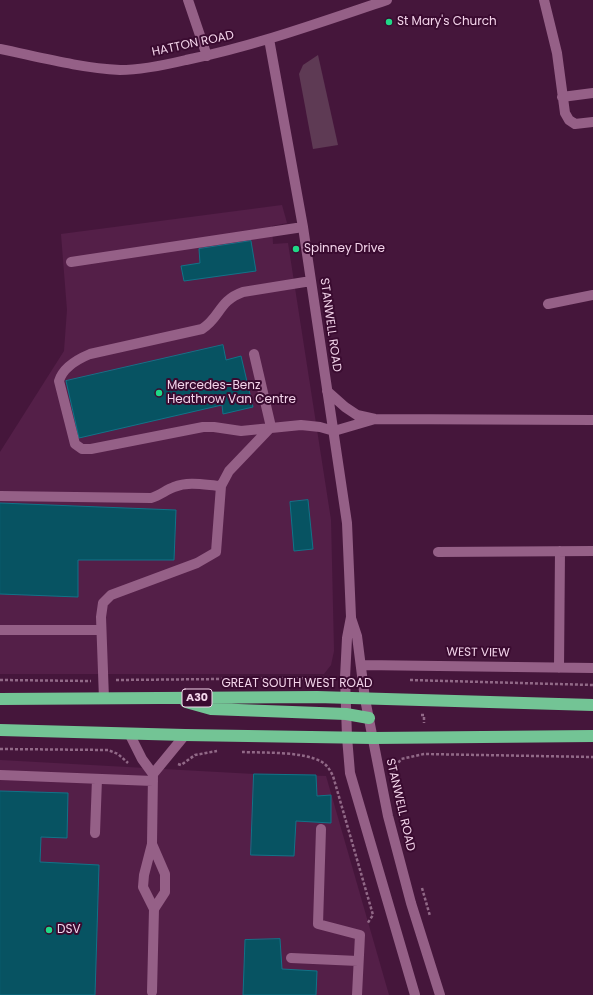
<!DOCTYPE html>
<html>
<head>
<meta charset="utf-8">
<style>
  body { margin:0 }
  canvas { display:block; background:#45163b }
</style>
</head>
<body>
<canvas width="593" height="995"></canvas>
<script>
const ctx = document.querySelector('canvas').getContext('2d');
ctx.lineJoin = 'round';
function paint(path, color) { ctx.fillStyle = color; ctx.fill(path, 'evenodd'); }
function trace(path, color, width, dash) { ctx.strokeStyle = color; ctx.lineWidth = width; ctx.lineCap = dash ? 'butt' : 'round'; ctx.setLineDash(dash || []); ctx.stroke(path); }
function write(font, color, halo, rows, align = 'center') {
  ctx.font = font + ' Poppins,sans-serif'; ctx.lineWidth = 4; ctx.setLineDash([]); ctx.textBaseline = 'middle'; ctx.strokeStyle = halo; ctx.fillStyle = color; for (const [text, x, y, turn = 0] of rows) {
    ctx.save(); ctx.translate(x, y); ctx.rotate((+turn || 0) * Math.PI / 180); ctx.textAlign = isNaN(turn) ? turn : align; if (halo) ctx.strokeText(text, 0, 0); ctx.fillText(text, 0, 0); ctx.restore();
  }
}
paint(new Path2D(`
  M 282,205 L 287,223 L 272,226 L 273,244 L 288,243 L 331,520 L 334,651 L 331,665 L 324,674 L 0,674 L 0,452 L 64,351 L 67,310 L 61,234 Z
  M 0,760 L 254,774 L 326,776 L 389,995 L 0,995 Z`), '#541f48');
paint(new Path2D(`
  M 318,55 L 338,145 L 313,149 L 299,74 L 303,65 Z`), '#5e3a54');
const building = new Path2D(`
  M 251,241 L 256,271 L 184,281 L 181,266 L 200,263 L 199,249 Z
  M 223,345 L 226,360 L 241,356 L 253,407 L 223,414 L 222,405 L 79,438 L 66,381 Z
  M 308,500 L 313,549 L 294,551 L 290,502 Z
  M 0,503 L 176,510 L 174,560 L 78,560 L 78,597 L 0,594 Z
  M 254,774 L 316,775 L 317,796 L 331,795 L 331,823 L 296,821 L 294,856 L 251,855 Z
  M 0,791 L 68,793 L 67,838 L 41,837 L 40,862 L 99,865 L 95,995 L 0,995 Z
  M 280,939 L 282,969 L 317,971 L 316,995 L 243,995 L 245,940 Z`);
paint(building, '#075362');
trace(building, '#117388', 1);
trace(new Path2D(`
  M 0,680 L 91,681
  M 116,680 L 333,678
  M 410,680 L 593,685
  M 421,715 L 424,715 L 424,723
  M 0,749 L 108,750 L 118,754 L 128,763
  M 242,752 C 264,753 303,751 322,762 C 327,765 330,770 333,776 L 373,915 L 367,924
  M 178,764 L 181,765 L 195,755 L 217,751
  M 393,771 L 401,759 L 424,754 L 593,757
  M 422,888 L 430,916`), '#916987', 2.5, [3, 2]);
trace(new Path2D(`
  M 188,0 L 207,56
  M 544,0 L 557,53 L 565,113 L 569,120 L 575,124 L 593,122
  M 269,39 L 303,227 L 347,523 L 351,617 L 347,638 L 345,678 L 347,737 L 350,773 L 415,995
  M 0,49 C 39,57 80,68 120,70 C 141,70 165,65 186,60 C 255,46 321,22 387,0
  M 562,97 L 593,93
  M 71,262 L 303,227
  M 311,281 L 243,292 C 218,301 221,317 202,329 L 90,354 C 78,359 63,367 59,381 L 75,444 L 82,449 L 91,449 L 203,427 L 214,427 L 241,431 L 301,425 L 320,427 L 334,431 L 375,419
  M 548,304 L 593,295
  M 254,354 L 271,427
  M 327,391 L 345,407 L 357,415 L 375,419 L 593,420
  M 0,496 L 151,498 C 160,495 166,490 174,487 C 189,481 205,485 221,486
  M 438,552 L 593,551
  M 351,618 L 357,636 L 365,699 L 388,816 L 411,903 L 440,995
  M 0,630 L 101,630
  M 362,665 L 593,668
  M 559,668 L 560,551
  M 104,699 L 101,617 L 103,603 L 111,595 L 197,563 L 216,552 L 221,486 L 229,471 L 271,427
  M 129,733 L 142,759 L 153,774 L 152,844 L 144,875 L 143,887 L 154,909 L 152,992
  M 153,774 L 185,735
  M 0,775 L 153,781
  M 321,829 L 318,924 L 360,935 L 357,995
  M 95,833 L 97,779
  M 152,844 L 165,874 L 165,892 L 154,909
  M 291,958 L 358,961`), '#956087', 10);
trace(new Path2D(`
  M 0,699 L 317,697 L 593,705
  M 186,702 L 211,709 L 346,714 L 369,718
  M 0,730 L 185,735 L 373,738 L 593,736`), '#73c495', 12);
for (const [x, y, r, color] of [
  [389,22,4,"#20d887"],
  [296,249,4,"#20d887"],
  [159,393,4,"#20d887"],
  [49,930,4,"#20d887"]
]) { const dot = new Path2D(); dot.arc(x, y, r, 0, 2 * Math.PI); ctx.fillStyle = color; ctx.fill(dot); trace(dot, '#3a0b30', 1.5); }
for (const [x, y, w] of [
  [197,698,30]
]) { const box = new Path2D(); box.roundRect(x - w / 2, y - 9, w, 18, 3); ctx.fillStyle = '#3a0b30'; ctx.fill(box); trace(box, '#f3d4ea', 1); }
write('bold 11px', '#f3d4ea', null, [
  ["A30",197,698]
]);
write('12px', '#f3d4ea', '#3a0b30', [
  ["St Mary's Church",397,22],
  ["Spinney Drive",304,249],
  ["Mercedes-Benz",167,386],
  ["Heathrow Van Centre",167,400],
  ["DSV",57,930]
], 'left');
write('12px', '#f3d4ea', '#3a0b30', [
  ["HATTON ROAD",193,44,-12],
  ["STANWELL ROAD",330,325,82],
  ["WEST VIEW",478,653,1],
  ["GREAT SOUTH WEST ROAD",297,684],
  ["STANWELL ROAD",400,805,77]
]);
</script>
</body>
</html>
